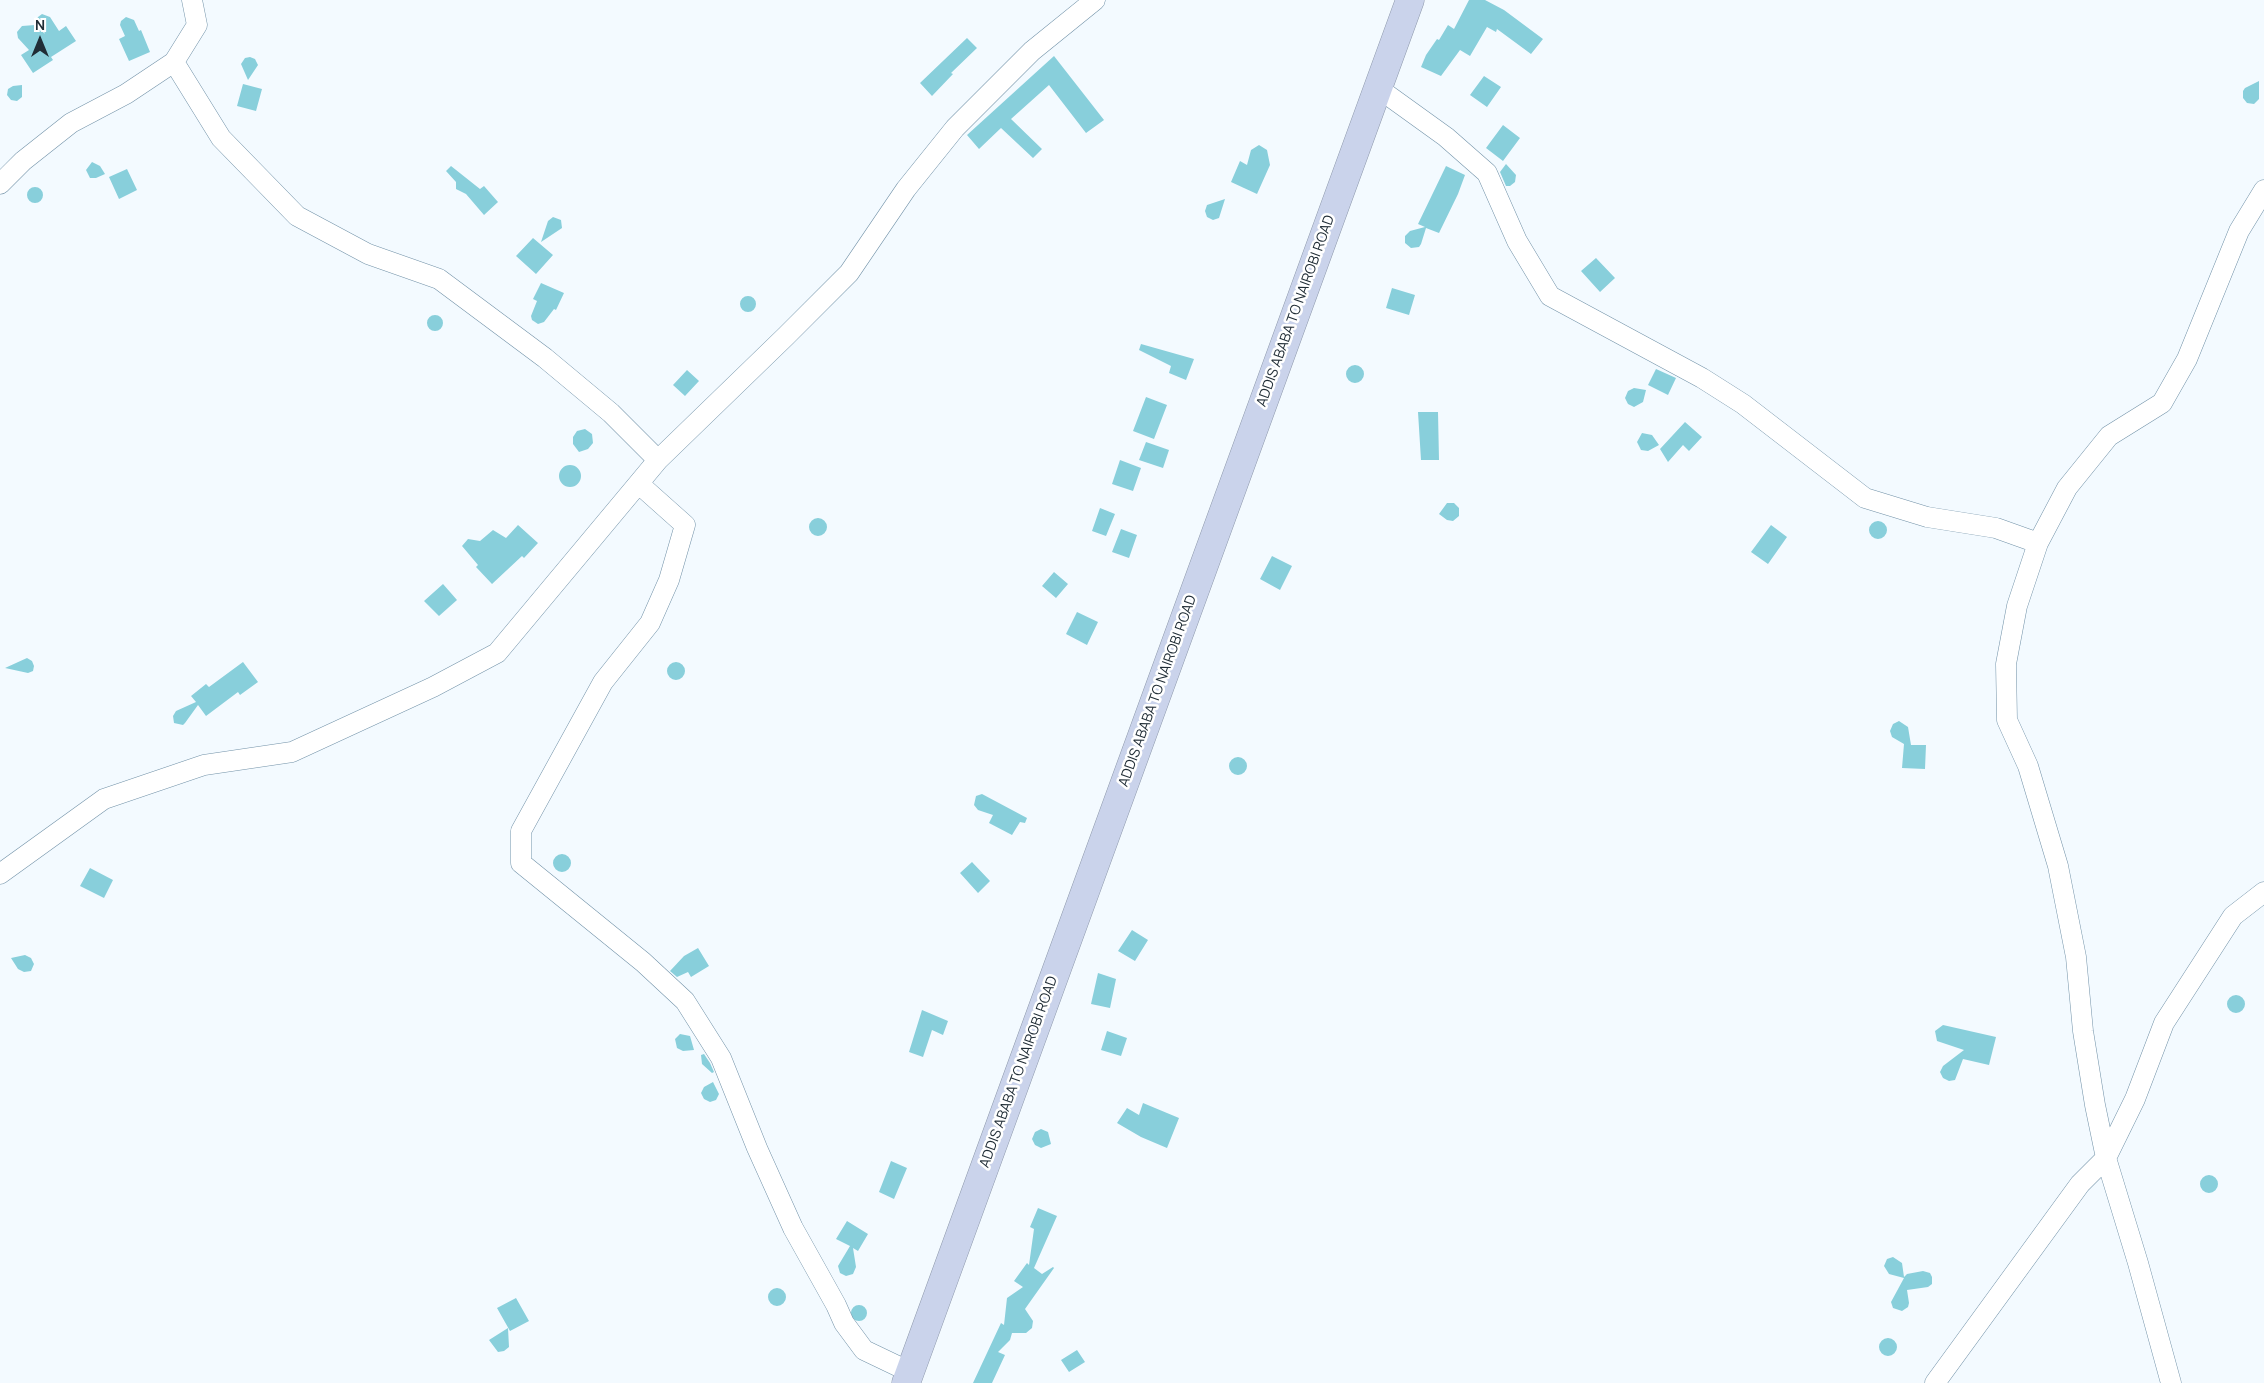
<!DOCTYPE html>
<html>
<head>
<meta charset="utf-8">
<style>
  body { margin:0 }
  #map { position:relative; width:2264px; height:1383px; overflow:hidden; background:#f3faff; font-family:Manrope,sans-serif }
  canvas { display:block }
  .north { position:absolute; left:15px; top:15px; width:50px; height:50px; -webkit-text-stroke:4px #fff; paint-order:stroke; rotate:0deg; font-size:14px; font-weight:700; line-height:20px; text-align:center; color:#202d36 }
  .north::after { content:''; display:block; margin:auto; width:18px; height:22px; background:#202d36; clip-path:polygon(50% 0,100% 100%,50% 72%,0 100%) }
</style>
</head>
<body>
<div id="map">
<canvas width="2264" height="1383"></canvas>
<div class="north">N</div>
</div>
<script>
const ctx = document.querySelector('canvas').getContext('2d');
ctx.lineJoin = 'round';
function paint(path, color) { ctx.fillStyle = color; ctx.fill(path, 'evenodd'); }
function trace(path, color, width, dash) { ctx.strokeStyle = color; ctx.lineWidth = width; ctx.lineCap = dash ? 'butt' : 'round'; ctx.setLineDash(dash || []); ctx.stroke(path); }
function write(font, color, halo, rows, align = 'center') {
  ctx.font = font + ' Manrope,sans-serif'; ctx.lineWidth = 5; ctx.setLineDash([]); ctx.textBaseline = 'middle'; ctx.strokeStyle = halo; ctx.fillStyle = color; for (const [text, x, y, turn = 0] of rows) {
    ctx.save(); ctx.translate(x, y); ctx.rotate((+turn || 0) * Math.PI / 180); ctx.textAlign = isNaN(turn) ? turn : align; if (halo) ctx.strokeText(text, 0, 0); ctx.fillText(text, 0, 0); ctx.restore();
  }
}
paint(new Path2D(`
  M 1469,0 L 1485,0 L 1504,10 L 1543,39 L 1531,54 L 1497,29 L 1496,32 L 1487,27 L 1470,56 L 1460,50 L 1441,76 L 1421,67 L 1426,55 L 1437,39 L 1439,40 L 1448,25 L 1454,29 Z
  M 42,14 L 50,17 L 59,31 L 66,26 L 76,41 L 51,57 L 53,60 L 33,73 L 21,55 L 29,50 L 18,38 L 17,32 L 22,26 L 35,25 L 38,17 Z
  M 126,17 L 134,20 L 139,31 L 141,30 L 150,52 L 129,61 L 119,39 L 125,36 L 120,25 L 121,21 Z
  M 967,38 L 977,48 L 951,73 L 953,74 L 932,96 L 920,83 Z
  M 1054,56 L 1104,120 L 1086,133 L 1049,85 L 1011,119 L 1042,149 L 1033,158 L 1001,128 L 979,149 L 967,135 Z
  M 250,57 L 255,59 L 258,65 L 248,80 L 241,64 L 245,58 Z
  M 1484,76 L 1501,87 L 1487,107 L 1470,95 Z
  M 2259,81 L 2259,99 L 2254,104 L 2247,103 L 2243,98 L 2243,91 L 2245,88 Z
  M 243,84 L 262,89 L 256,111 L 237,106 Z
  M 22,85 L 22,97 L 17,101 L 11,100 L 7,95 L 8,89 L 13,86 Z
  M 1503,125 L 1520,138 L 1503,161 L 1486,148 Z
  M 1259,145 L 1267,150 L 1270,165 L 1257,194 L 1231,182 L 1240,161 L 1247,165 L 1251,150 Z
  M 92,162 L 100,166 L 105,174 L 96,178 L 90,178 L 86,170 Z
  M 1506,164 L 1516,175 L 1515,182 L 1510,186 L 1506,186 L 1500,172 Z
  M 451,166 L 480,189 L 484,186 L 498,202 L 484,215 L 466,194 L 456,189 L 456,182 L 446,171 Z
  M 1446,166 L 1465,175 L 1458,194 L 1439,233 L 1426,228 L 1421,244 L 1419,247 L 1411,248 L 1405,243 L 1405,236 L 1410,231 L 1425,227 L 1418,224 Z
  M 127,169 L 137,190 L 119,199 L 109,177 Z
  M27 195a8 8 0 1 1 16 0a8 8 0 1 1-16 0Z
  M 1225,199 L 1219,218 L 1213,220 L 1207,217 L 1205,211 L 1207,205 Z
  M 553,217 L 561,220 L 562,228 L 541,242 L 548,221 Z
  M 533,238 L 553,255 L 536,274 L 516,256 Z
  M 1596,258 L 1615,278 L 1600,292 L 1581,271 Z
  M 541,283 L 564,293 L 556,310 L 554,309 L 544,322 L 538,324 L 532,320 L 531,316 L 537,301 L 533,299 Z
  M 1392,288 L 1415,295 L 1409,315 L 1386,308 Z
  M740 304a8 8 0 1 1 16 0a8 8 0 1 1-16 0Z
  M427 323a8 8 0 1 1 16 0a8 8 0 1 1-16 0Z
  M 1141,344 L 1194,359 L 1186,380 L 1169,373 L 1171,366 L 1139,350 Z
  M1346 374a9 9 0 1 1 18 0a9 9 0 1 1-18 0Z
  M 1656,369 L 1676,378 L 1668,395 L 1648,385 Z
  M 687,370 L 699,381 L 685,396 L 673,385 Z
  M 1634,388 L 1646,390 L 1643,402 L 1634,407 L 1628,404 L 1625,398 L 1628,391 Z
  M 1146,397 L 1167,405 L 1154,439 L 1133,431 Z
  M 1418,412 L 1438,412 L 1439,460 L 1421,460 Z
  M 1685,422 L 1702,437 L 1689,451 L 1683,445 L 1668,462 L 1660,449 Z
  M 585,429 L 592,434 L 593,443 L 588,449 L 579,452 L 573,444 L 573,437 L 577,431 Z
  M 1642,433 L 1652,435 L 1659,445 L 1648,451 L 1641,450 L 1637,442 Z
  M 1146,442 L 1169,450 L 1163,468 L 1139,460 Z
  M 1120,460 L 1141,468 L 1133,491 L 1112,484 Z
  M559 476a11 11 0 1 1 22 0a11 11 0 1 1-22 0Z
  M 1447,503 L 1454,503 L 1459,508 L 1459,516 L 1453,521 L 1447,520 L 1439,514 Z
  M 1100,508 L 1115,514 L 1106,536 L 1092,531 Z
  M809 527a9 9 0 1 1 18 0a9 9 0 1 1-18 0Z
  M1869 530a9 9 0 1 1 18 0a9 9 0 1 1-18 0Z
  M 518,525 L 538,543 L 524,558 L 522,556 L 492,584 L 476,567 L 478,565 L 462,546 L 468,539 L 480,541 L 493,530 L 506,538 Z
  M 1771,525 L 1787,537 L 1768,564 L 1751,552 Z
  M 1121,529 L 1137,535 L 1129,558 L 1112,552 Z
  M 1272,556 L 1292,566 L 1280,590 L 1260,579 Z
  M 1054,572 L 1068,584 L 1056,598 L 1042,586 Z
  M 443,584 L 457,600 L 439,616 L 424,601 Z
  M 1077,612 L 1098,622 L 1087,645 L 1066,634 Z
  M 27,658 L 32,661 L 34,666 L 33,671 L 28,673 L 5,668 Z
  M 243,662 L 258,682 L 240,695 L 238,692 L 206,716 L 198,705 L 185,723 L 183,725 L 174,723 L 173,716 L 176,711 L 196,702 L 191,696 L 206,684 L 209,687 Z
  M667 671a9 9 0 1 1 18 0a9 9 0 1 1-18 0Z
  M 1899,721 L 1908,727 L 1911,745 L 1926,745 L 1925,769 L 1902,768 L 1904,744 L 1892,737 L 1890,731 L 1893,724 Z
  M1229 766a9 9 0 1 1 18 0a9 9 0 1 1-18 0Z
  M 982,794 L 1027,818 L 1025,823 L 1020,822 L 1012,835 L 989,823 L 993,815 L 978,810 L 974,805 L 976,796 Z
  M553 863a9 9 0 1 1 18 0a9 9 0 1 1-18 0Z
  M 972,862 L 990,881 L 978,893 L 960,873 Z
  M 90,868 L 113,880 L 104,898 L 80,886 Z
  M 1132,930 L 1148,940 L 1135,961 L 1118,951 Z
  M 698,948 L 709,966 L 691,977 L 688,972 L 677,977 L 670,971 L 684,956 Z
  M 25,955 L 31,958 L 34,964 L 31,971 L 24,972 L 18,969 L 11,958 Z
  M 1098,973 L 1116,979 L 1110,1008 L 1091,1004 Z
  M2227 1004a9 9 0 1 1 18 0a9 9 0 1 1-18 0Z
  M 922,1010 L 948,1021 L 943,1035 L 932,1030 L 923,1057 L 909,1052 Z
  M 1943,1025 L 1996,1037 L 1989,1065 L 1963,1059 L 1955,1080 L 1949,1081 L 1943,1078 L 1940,1072 L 1943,1066 L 1964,1050 L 1937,1041 L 1935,1031 Z
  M 1107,1031 L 1127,1038 L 1121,1056 L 1101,1050 Z
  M 680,1034 L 690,1036 L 694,1050 L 683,1051 L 677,1048 L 675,1039 Z
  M 704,1054 L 710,1063 L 714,1072 L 712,1073 L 702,1064 L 701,1055 Z
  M 713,1082 L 719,1094 L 716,1100 L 710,1102 L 704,1099 L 701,1093 L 704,1087 Z
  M 1143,1103 L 1179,1118 L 1167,1148 L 1141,1137 L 1117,1123 L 1127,1108 L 1139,1115 Z
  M 1041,1129 L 1048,1132 L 1051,1144 L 1041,1148 L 1035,1145 L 1032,1139 L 1035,1132 Z
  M 891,1161 L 907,1168 L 894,1199 L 879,1192 Z
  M2200 1184a9 9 0 1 1 18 0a9 9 0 1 1-18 0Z
  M 1038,1208 L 1057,1216 L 1034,1268 L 1042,1274 L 1053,1267 L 1054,1268 L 1025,1309 L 1033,1321 L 1032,1328 L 1026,1333 L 1012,1333 L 1010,1340 L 998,1352 L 1005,1355 L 992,1383 L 973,1383 L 1001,1323 L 1004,1325 L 1007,1298 L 1023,1287 L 1014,1281 L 1027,1263 L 1029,1265 L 1034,1229 L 1030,1227 Z
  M 847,1221 L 868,1234 L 858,1251 L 853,1248 L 856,1267 L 853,1274 L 846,1276 L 840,1273 L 838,1266 L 850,1246 L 836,1239 Z
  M 1893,1257 L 1902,1263 L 1904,1277 L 1907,1274 L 1923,1271 L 1930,1273 L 1932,1277 L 1932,1284 L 1928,1287 L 1907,1290 L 1909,1303 L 1908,1307 L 1902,1311 L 1893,1308 L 1891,1302 L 1904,1278 L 1889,1274 L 1884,1266 L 1887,1259 Z
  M768 1297a9 9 0 1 1 18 0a9 9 0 1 1-18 0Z
  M 516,1298 L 529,1321 L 510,1331 L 497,1308 Z
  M851 1313a8 8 0 1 1 16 0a8 8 0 1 1-16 0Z
  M 508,1328 L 509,1347 L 504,1351 L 498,1352 L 489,1340 Z
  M1879 1347a9 9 0 1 1 18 0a9 9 0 1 1-18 0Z
  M 1077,1350 L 1085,1362 L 1069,1372 L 1061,1360 Z`), '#88cfdb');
const street = new Path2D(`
  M 174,62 L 221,138 L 297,216 L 368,254 L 439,279 L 545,358 L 611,413 L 658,460
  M 1378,88 L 1446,137 L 1487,173 L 1517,241 L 1550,296 L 1702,378 L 1743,404 L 1865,498 L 1927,517 L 1996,528 L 2038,543
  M 0,184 L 23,161 L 71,123 L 126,94 L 174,62 L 197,25 L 192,0
  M 639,484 L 685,525 L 669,580 L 650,623 L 603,682 L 521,831 L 521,863 L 643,962 L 685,1001 L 721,1058 L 757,1148 L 793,1228 L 836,1305 L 844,1323 L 864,1350 L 910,1372
  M 0,874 L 104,799 L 204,765 L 292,752 L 433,687 L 497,653 L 658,460 L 786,336 L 849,273 L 906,189 L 955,128 L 1032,51 L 1095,0
  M 1935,1383 L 2080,1184 L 2106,1158 L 2135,1099 L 2164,1023 L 2233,916 L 2264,892
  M 2171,1383 L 2138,1263 L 2106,1158 L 2095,1105 L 2083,1031 L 2076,957 L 2058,866 L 2028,766 L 2007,720 L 2006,664 L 2017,606 L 2038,543 L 2067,488 L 2109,436 L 2162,403 L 2187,359 L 2239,231 L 2264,190`);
const highway = new Path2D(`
  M 906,1383 L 1410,0`);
trace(street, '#7292a8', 21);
trace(highway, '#8e99ac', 29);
trace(street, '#fff', 20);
trace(highway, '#cad3eb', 28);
write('14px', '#202d36', '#fff', [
  ["ADDIS ABABA TO NAIROBI ROAD",1296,311,-70],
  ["ADDIS ABABA TO NAIROBI ROAD",1158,691,-70],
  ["ADDIS ABABA TO NAIROBI ROAD",1019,1072,-70]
]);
</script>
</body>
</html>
